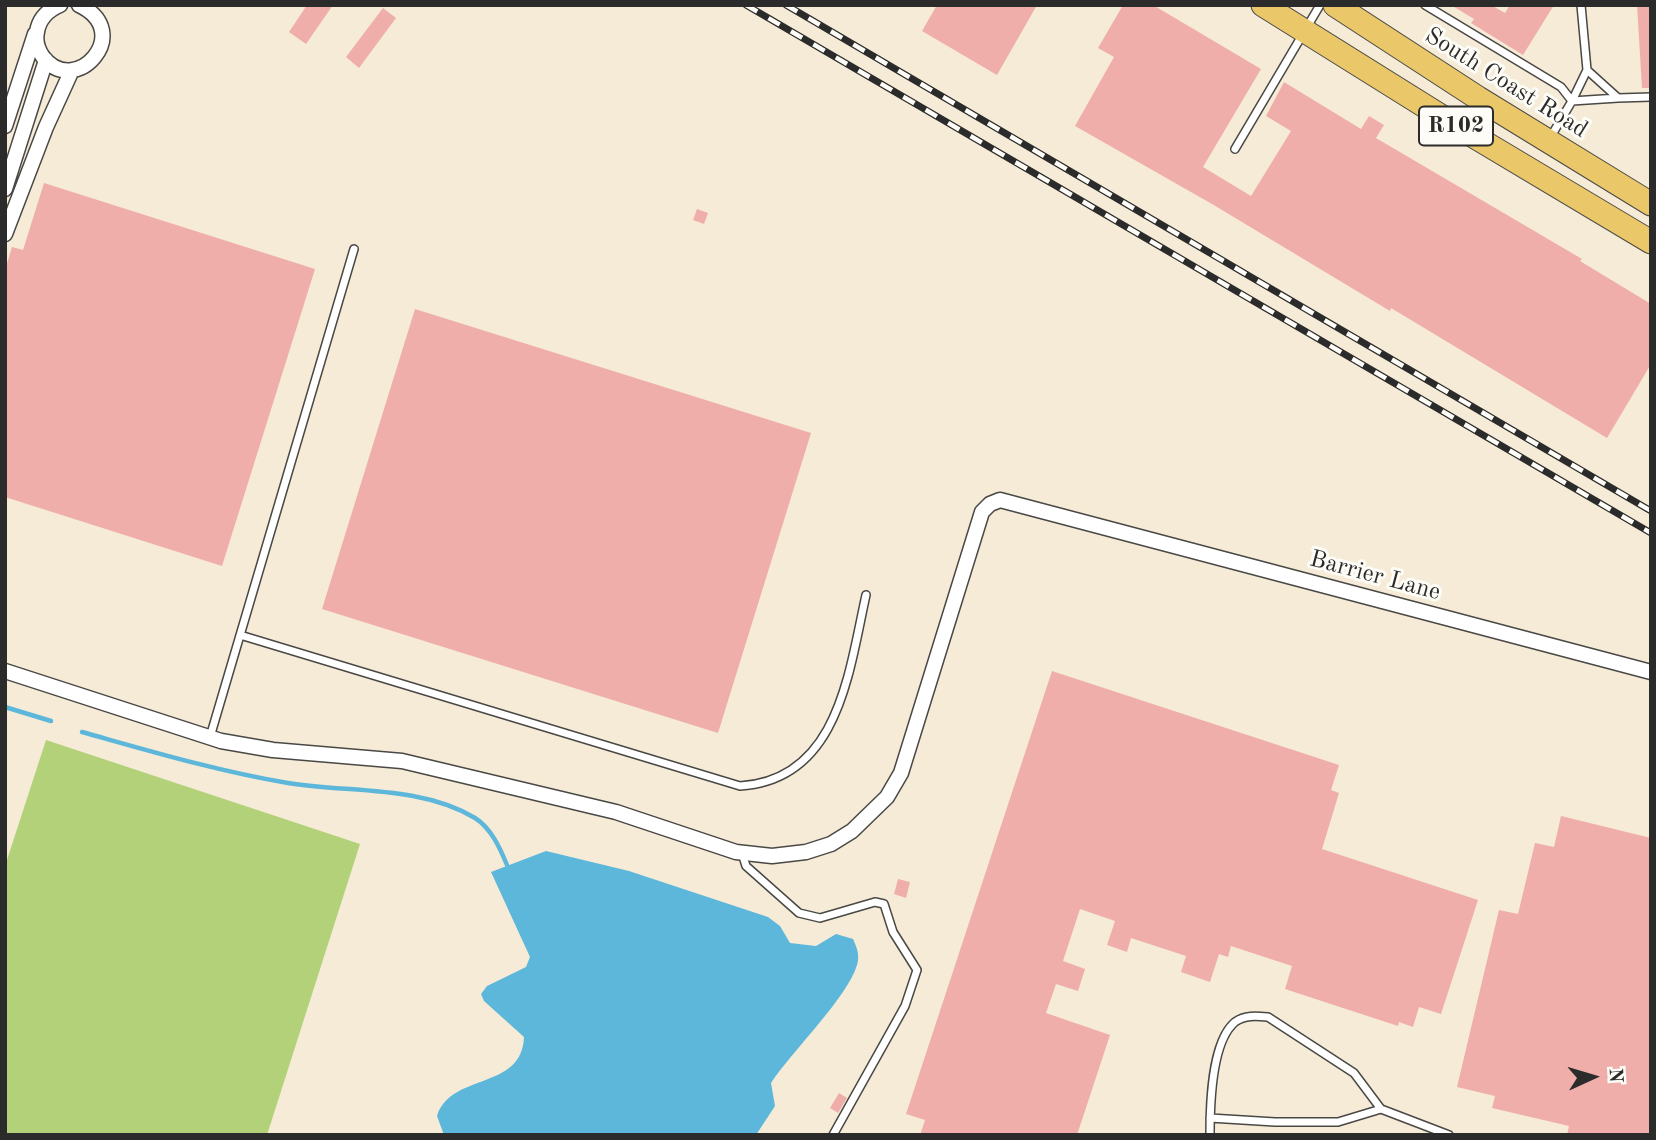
<!DOCTYPE html>
<html>
<head>
<meta charset="utf-8">
<style>
  body { margin:0 }
  #map { position:relative; width:1656px; height:1140px; overflow:hidden; background:#f5ebd7; font-family:"Old Standard TT",serif }
  canvas { display:block }
  .frame { position:absolute; inset:0; border:7px solid #2b2b2b; pointer-events:none }
  .north { position:absolute; left:1558px; top:1042px; width:70px; height:70px; -webkit-text-stroke:5px #fdfcf7; paint-order:stroke; rotate:86deg; font-size:19px; font-weight:700; line-height:28px; text-align:center; color:#2b2b2b }
  .north::after { content:''; display:block; margin:auto; width:24px; height:32px; background:#2b2b2b; clip-path:polygon(50% 0,100% 100%,50% 72%,0 100%) }
</style>
</head>
<body>
<div id="map">
<canvas width="1656" height="1140"></canvas>
<div class="frame"></div>
<div class="north">N</div>
</div>
<script>
const ctx = document.querySelector('canvas').getContext('2d');
ctx.lineJoin = 'round';
function paint(path, color) { ctx.fillStyle = color; ctx.fill(path, 'evenodd'); }
function trace(path, color, width, dash) { ctx.strokeStyle = color; ctx.lineWidth = width; ctx.lineCap = dash ? 'butt' : 'round'; ctx.setLineDash(dash || []); ctx.stroke(path); }
function write(font, color, halo, rows, align = 'center') {
  ctx.font = font + ' "Old Standard TT",serif'; ctx.lineWidth = 6; ctx.setLineDash([]); ctx.textBaseline = 'middle'; ctx.strokeStyle = halo; ctx.fillStyle = color; for (const [text, x, y, turn = 0] of rows) {
    ctx.save(); ctx.translate(x, y); ctx.rotate((+turn || 0) * Math.PI / 180); ctx.textAlign = isNaN(turn) ? turn : align; if (halo) ctx.strokeText(text, 0, 0); ctx.fillText(text, 0, 0); ctx.restore();
  }
}
paint(new Path2D(`
  M 46,740 L 360,844 L 267,1135 L 5,1135 L 5,866 Z`), '#b2d179');
paint(new Path2D(`
  M 546,851 L 629,871 L 768,917 L 780,926 L 790,943 L 816,946 L 836,934 L 853,939 C 857,948 860,955 857,965 C 847,998 793,1050 771,1083 L 775,1106 L 756,1135 L 444,1135 L 437,1116 C 451,1072 522,1091 524,1037 L 484,1001 L 481,994 L 487,986 L 526,967 L 530,957 L 491,872 Z`), '#5db7da');
trace(new Path2D(`
  M 5,707 L 51,721
  M 82,732 C 150,751 217,771 288,783 C 348,793 420,785 475,818 C 491,828 500,848 507,865`), '#5db7da', 4.5);
paint(new Path2D(`
  M 307,5 L 333,5 L 306,44 L 289,32 Z
  M 937,5 L 1037,5 L 997,75 L 922,31 Z
  M 1123,5 L 1153,5 L 1261,69 L 1203,167 L 1251,196 L 1291,131 L 1266,116 L 1284,82 L 1361,129 L 1369,116 L 1384,125 L 1376,138 L 1582,259 L 1580,261 L 1651,304 L 1651,364 L 1607,438 L 1391,308 L 1390,311 L 1212,204 L 1075,126 L 1114,57 L 1098,48 Z
  M 1451,5 L 1491,5 L 1505,13 L 1510,5 L 1554,5 L 1523,55 L 1471,23 L 1474,19 Z
  M 1637,5 L 1651,5 L 1651,88 L 1642,88 Z
  M 383,8 L 396,18 L 359,68 L 346,57 Z
  M 44,183 L 315,269 L 222,566 L 5,497 L 5,270 L 12,247 L 23,250 Z
  M 697,209 L 708,213 L 704,224 L 693,220 Z
  M 415,309 L 811,433 L 718,733 L 322,609 Z
  M 1052,671 L 1339,765 L 1331,790 L 1339,793 L 1322,849 L 1478,900 L 1441,1014 L 1419,1007 L 1413,1027 L 1399,1022 L 1398,1026 L 1285,989 L 1292,966 L 1231,946 L 1228,957 L 1219,954 L 1210,982 L 1181,972 L 1186,956 L 1131,938 L 1127,952 L 1107,945 L 1115,921 L 1080,909 L 1063,961 L 1085,969 L 1078,991 L 1056,984 L 1046,1013 L 1110,1035 L 1077,1135 L 920,1135 L 925,1120 L 906,1114 Z
  M 1561,816 L 1651,838 L 1651,1135 L 1567,1135 L 1569,1126 L 1492,1108 L 1495,1096 L 1457,1087 L 1499,910 L 1518,914 L 1535,843 L 1554,847 Z
  M 898,879 L 910,882 L 906,898 L 894,894 Z
  M 839,1093 L 847,1098 L 838,1113 L 830,1108 Z`), '#f0aeaa');
const service = new Path2D(`
  M 1425,5 L 1561,87 L 1572,101 L 1550,138
  M 1581,5 L 1587,70 L 1618,98 L 1651,97
  M 1587,70 L 1572,101 L 1618,98
  M 1235,149 L 1320,5
  M 240,635 L 740,786 C 839,780 849,671 866,595
  M 210,737 L 354,249
  M 742,853 L 746,866 L 799,913 L 820,918 L 875,902 L 884,904 L 893,932 L 917,970 L 905,1006 L 833,1135
  M 1381,1109 L 1449,1135
  M 1210,1118 L 1275,1122 L 1338,1122 L 1381,1109
  M 1210,1135 C 1210,1106 1211,1042 1235,1022 C 1245,1015 1256,1016 1268,1017 L 1354,1073 L 1381,1109`);
const minor = new Path2D(`
  M 60,5 C 48,10 39,19 37,32 C 35,41 38,50 43,57 C 75,99 136,32 79,5
  M 5,126 L 35,34
  M 5,189 L 46,60
  M 5,234 L 46,127 L 72,70
  M 5,671 L 221,741 L 273,750 L 402,761 L 616,812 L 736,852 L 772,856 L 806,852 L 831,844 L 852,831 L 887,797 L 901,773 L 982,512 L 990,504 L 1000,500 L 1651,672`);
const trunk = new Path2D(`
  M 1263,5 L 1460,128 L 1651,242
  M 1335,5 L 1478,98 L 1651,204`);
trace(service, '#494845', 10);
trace(minor, '#494845', 17);
trace(trunk, '#494845', 25);
trace(service, '#fff', 7);
trace(minor, '#fff', 14);
trace(trunk, '#eac769', 23);
const rail = new Path2D(`
  M 746,5 L 1651,533
  M 786,5 L 1651,511`);
trace(rail, '#2b2b2b', 7);
trace(rail, '#fdfcf7', 4.5, [13]);
for (const [x, y, w] of [
  [1456,126,74]
]) { const box = new Path2D(); box.roundRect(x - w / 2, y - 19.5, w, 39, 5); ctx.fillStyle = '#fdfcf7'; ctx.fill(box); trace(box, '#2b2b2b', 2); }
write('bold 23px', '#2b2b2b', null, [
  ["R102",1456,126]
]);
write('24px', '#2b2b2b', '#fdfcf7', [
  ["South Coast Road",1506,83,32],
  ["Barrier Lane",1375,576,15]
]);
</script>
</body>
</html>
